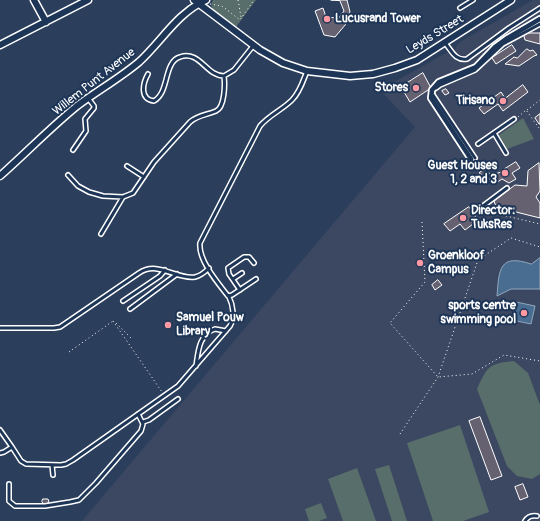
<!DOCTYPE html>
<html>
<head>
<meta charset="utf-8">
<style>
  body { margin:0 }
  canvas { display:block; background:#2b3e5c }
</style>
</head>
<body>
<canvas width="540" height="521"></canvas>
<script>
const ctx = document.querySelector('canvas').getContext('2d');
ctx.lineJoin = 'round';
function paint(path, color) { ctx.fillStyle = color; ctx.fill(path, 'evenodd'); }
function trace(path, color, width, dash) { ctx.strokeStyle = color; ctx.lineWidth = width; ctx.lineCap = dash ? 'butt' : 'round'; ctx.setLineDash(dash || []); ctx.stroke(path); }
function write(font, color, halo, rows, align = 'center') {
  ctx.font = font + ' Pangolin,sans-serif'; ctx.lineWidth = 4; ctx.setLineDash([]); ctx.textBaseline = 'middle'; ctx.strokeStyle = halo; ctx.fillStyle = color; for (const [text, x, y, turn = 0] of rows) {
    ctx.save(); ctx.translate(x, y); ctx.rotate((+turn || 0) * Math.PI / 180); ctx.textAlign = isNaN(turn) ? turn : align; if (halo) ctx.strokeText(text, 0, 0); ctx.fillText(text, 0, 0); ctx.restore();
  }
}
paint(new Path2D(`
  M 533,0 L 540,0 L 540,521 L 82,521 L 415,127 L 380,90 L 446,53 L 451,53 L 455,51 L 456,47 L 460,42 Z`), '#3c4862');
paint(new Path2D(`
  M 213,0 L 256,0 L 236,27 L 213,10 L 211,4 Z
  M 523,118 L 534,139 L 507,149 L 499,135 Z
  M 514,361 L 528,373 L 540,405 L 540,474 L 532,479 L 517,476 L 507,466 L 477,389 C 487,367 489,363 514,361 Z
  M 460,425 L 489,512 L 463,521 L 433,521 L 407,443 Z
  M 389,465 L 407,521 L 392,521 L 375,469 Z
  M 357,468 L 376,521 L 343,521 L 328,479 Z
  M 321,503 L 327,518 L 319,521 L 309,521 L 305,509 Z`), '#576e6a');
const water = new Path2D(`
  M 540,258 L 540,289 L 511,289 L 497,296 C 499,270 499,253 531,264 Z
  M 516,302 L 535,306 L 531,324 L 512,320 Z`);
paint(water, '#496d90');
trace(water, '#92a7bc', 1);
const building = new Path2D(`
  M 331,0 L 347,0 L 350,12 L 348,16 L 351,18 L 335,37 L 324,35 L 315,11 L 323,8 L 326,17 L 337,18 L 338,19 L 344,11 L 340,1 Z
  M 527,33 L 540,33 L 540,44 L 525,40 L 524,36 Z
  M 512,45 L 516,51 L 496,64 L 492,58 Z
  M 527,49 L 530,51 L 533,50 L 537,55 L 534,56 L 519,66 L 505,64 L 514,57 L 517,58 Z
  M 423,73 L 431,88 L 410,102 L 401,87 Z
  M 523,85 L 528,92 L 503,111 L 498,104 L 484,114 L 479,108 L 501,92 L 505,98 Z
  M 446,89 L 449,93 L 445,95 L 442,91 Z
  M 540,114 L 540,124 L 539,124 L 535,118 Z
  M 516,162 L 520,168 L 512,173 L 516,179 L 509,183 L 502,179 L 496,183 L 495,181 L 481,177 L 482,175 L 479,173 L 485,168 L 486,173 L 495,174 L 501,172 L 502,172 L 503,170 Z
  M 539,163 L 540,191 L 536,197 L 540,203 L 540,218 L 496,207 L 494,201 L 515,185 L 527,186 L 528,171 Z
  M 469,207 L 476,216 L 470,220 L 473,224 L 465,230 L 460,224 L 450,231 L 444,224 Z
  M 438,280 L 442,285 L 435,290 L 432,285 Z
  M 480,417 L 502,476 L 491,480 L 469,421 Z
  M 523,484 L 528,497 L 520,500 L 515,487 Z
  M 43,499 L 48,499 L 49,502 L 45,505 L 42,502 Z`);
paint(building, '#656171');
trace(building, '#fff', 1);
const service = new Path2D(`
  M 460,8 L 473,0
  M 445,43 C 452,51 455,61 467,59 L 509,28 L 540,8
  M 148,74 C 143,83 139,99 154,101 C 166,94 165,76 171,65 C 173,61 176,58 180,57 C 200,50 206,76 224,76 L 234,70 L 253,46
  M 436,88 L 440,85 L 475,70 L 503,44 L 540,24
  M 433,95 L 475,158
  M 494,133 L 506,153
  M 478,144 L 514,119
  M 73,150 L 86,131 L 85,119 L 94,108 L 94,106 L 88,98
  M 127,166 L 144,177
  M 68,175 L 78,186 L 89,192 L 103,196 L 123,197 L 133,193 L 154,162 L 190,122 C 198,115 207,115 216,111 C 225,107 225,84 224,76
  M 483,206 L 507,188
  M 101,234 L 123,197
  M 233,279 L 242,273
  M 256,279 L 232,295 L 228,296 C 218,283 198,260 200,243 L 260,126 C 269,115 282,110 292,100 C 300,92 303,81 307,71
  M 240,290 L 229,274 L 228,268 L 244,257 L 249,257 L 254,263
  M 123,301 L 160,276 L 165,270
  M 130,309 L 177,274
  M 0,328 L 54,328 L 60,327 L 139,273 C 158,260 176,280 195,277 C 200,276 205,272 209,268
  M 196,366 C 198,352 199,334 215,329 L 226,331
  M 143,422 L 149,420 L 178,399
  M 0,430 L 12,447 L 4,452 L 0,453
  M 12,447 L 21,461 L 26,464 L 61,465 L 66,464 L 73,460 L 178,386 L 230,326 C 235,317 233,305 229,297
  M 52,465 L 53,475
  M 9,484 L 9,501 L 15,506 L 45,506 L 70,502 L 79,500 L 96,483 L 141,431 L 143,424 L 138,414
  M 525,521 C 528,516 532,515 537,516`);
const pedestrian = new Path2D(`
  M 471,159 L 431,98 L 432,90 L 439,82 L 476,67 L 495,47 L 506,39 L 540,19`);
const minor = new Path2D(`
  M 34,0 L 46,22
  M 194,0 L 260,50 L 283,63 L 307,71 L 350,76 L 373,74 L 395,68 L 417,60 L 511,0
  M 0,45 L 88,0
  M 0,176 C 26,153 50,128 77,106 C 97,91 120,78 139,62 C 162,41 177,13 206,0`);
trace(service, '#fff', 6);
trace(pedestrian, '#fff', 8);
trace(minor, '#fff', 9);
trace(new Path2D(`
  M 238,0 L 241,17
  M 210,4 L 222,6 L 240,20 L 254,0
  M 527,110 L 540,100
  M 518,117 L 526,110 L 539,128
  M 506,216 L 540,224
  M 422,222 L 425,282 L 390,323 L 438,377 L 472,374 L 504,355 L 540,361
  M 113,321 L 162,392
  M 116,323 L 131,338
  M 69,352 L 113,321
  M 400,434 L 438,377 L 478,260 L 511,238 L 540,247`), '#fff', 1, [1, 3]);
trace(service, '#1d3557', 3);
trace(pedestrian, '#1d3557', 4.5);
trace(minor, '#1d3557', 6);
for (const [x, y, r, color] of [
  [327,19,4,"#ff9aa2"],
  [416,88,4,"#ff9aa2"],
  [503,101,4,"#ff9aa2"],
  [505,173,4,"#ff9aa2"],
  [463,218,4,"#ff9aa2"],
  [420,263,4,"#ff9aa2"],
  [524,313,4,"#ff9aa2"],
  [168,325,4,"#ff9aa2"]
]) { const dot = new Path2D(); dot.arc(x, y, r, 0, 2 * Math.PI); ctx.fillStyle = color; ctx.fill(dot); trace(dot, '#1d3557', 1.5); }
write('bold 12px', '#fff', '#1d3557', [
  ["Lucusrand Tower",335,19],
  ["Stores",408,88,"right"],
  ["Tirisano",495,101,"right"],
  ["Guest Houses",497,166,"right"],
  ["1, 2 and 3",497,180,"right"],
  ["Director:",471,211],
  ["TuksRes",471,225],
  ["Groenkloof",428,256],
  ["Campus",428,270],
  ["sports centre",516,306,"right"],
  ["swimming pool",516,320,"right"],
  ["Samuel Pouw",176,318],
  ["Library",176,332]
], 'left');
write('12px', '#fff', '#1d3557', [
  ["Leyds Street",435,35,-31],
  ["Willem Punt Avenue",94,82,-38]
]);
</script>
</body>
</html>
